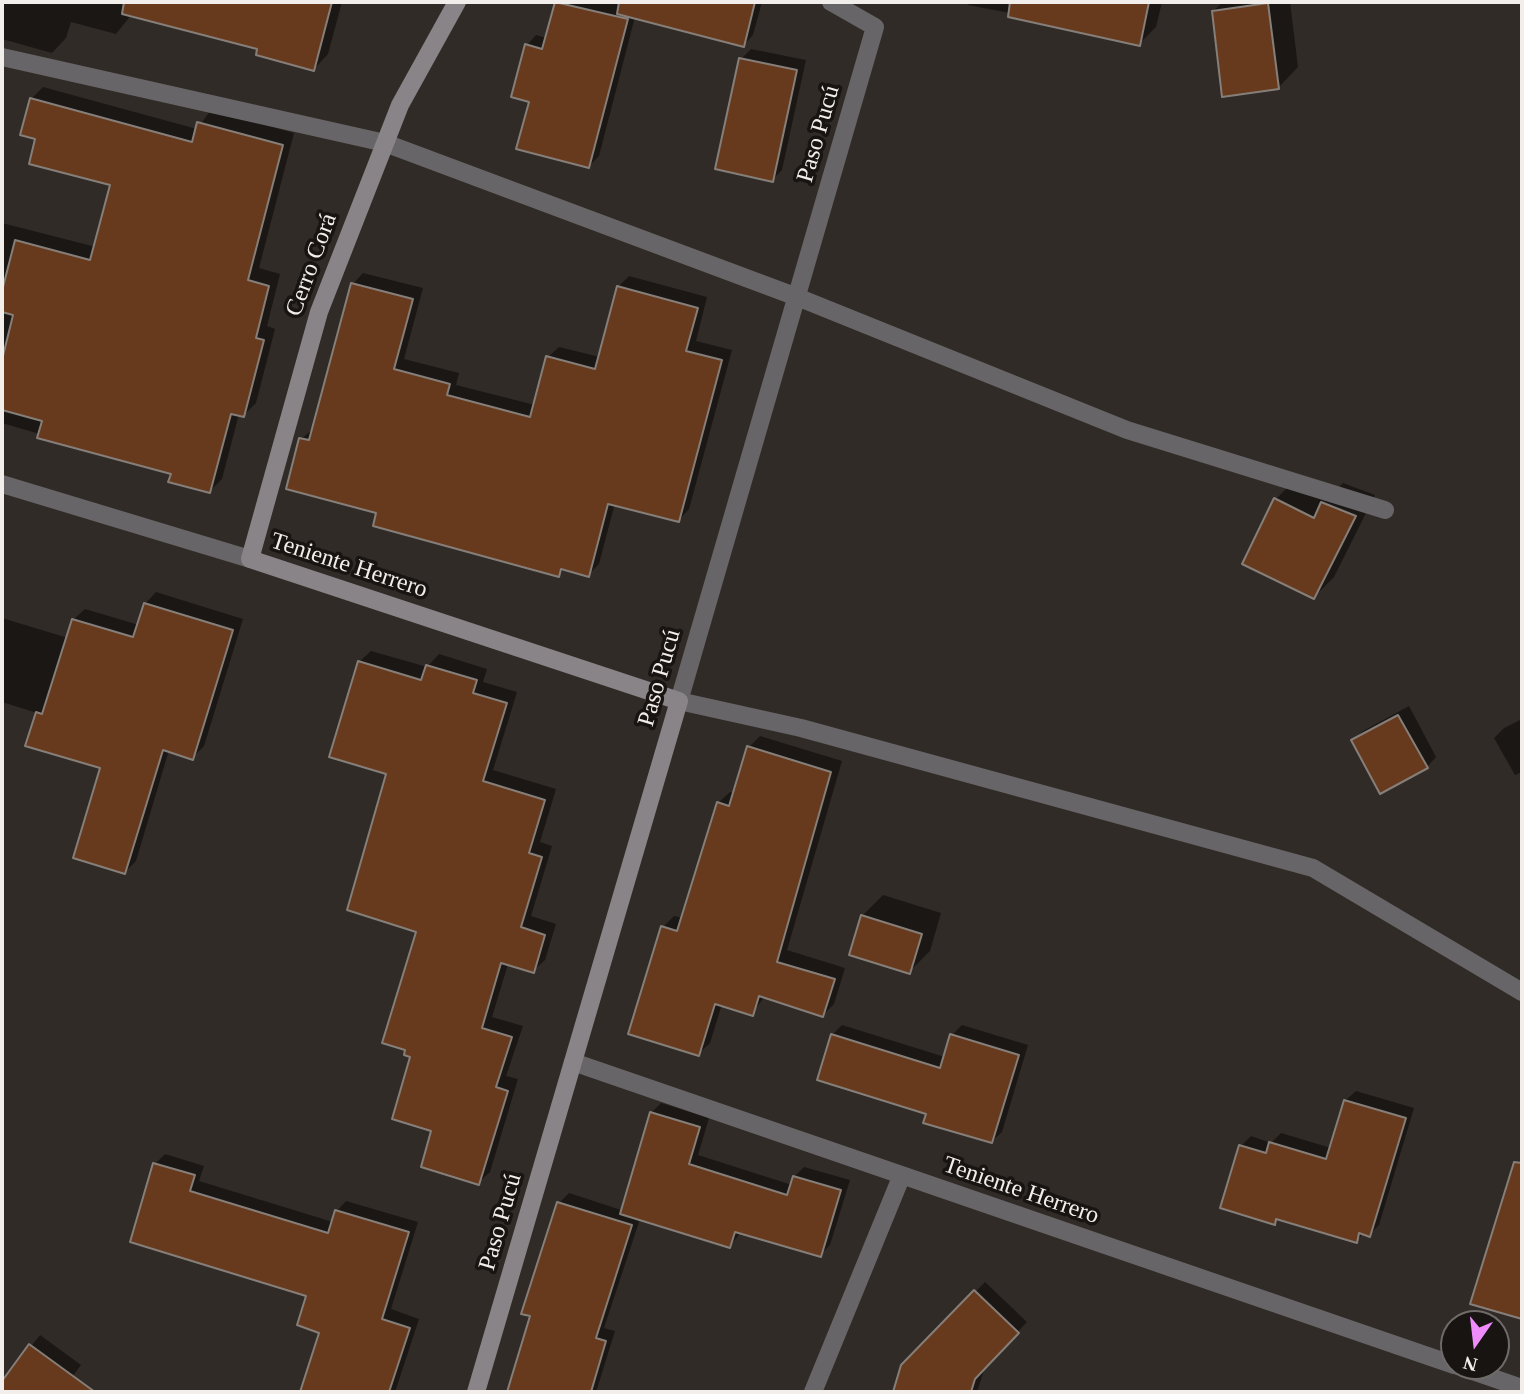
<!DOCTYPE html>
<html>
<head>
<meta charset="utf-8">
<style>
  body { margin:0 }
  #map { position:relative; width:1524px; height:1394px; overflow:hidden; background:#312b27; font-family:"Times New Roman",serif }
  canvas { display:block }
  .frame { position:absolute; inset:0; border:4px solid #f2eeeb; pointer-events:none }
  .north { position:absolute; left:1440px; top:1310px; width:70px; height:70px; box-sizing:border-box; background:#171412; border:2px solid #6f6b69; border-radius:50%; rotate:194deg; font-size:19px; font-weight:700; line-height:28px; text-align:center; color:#f2eeeb }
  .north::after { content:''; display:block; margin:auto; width:24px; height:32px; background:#ed8cfa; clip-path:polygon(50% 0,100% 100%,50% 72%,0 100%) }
</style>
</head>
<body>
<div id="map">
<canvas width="1524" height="1394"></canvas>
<div class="frame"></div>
<div class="north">N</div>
</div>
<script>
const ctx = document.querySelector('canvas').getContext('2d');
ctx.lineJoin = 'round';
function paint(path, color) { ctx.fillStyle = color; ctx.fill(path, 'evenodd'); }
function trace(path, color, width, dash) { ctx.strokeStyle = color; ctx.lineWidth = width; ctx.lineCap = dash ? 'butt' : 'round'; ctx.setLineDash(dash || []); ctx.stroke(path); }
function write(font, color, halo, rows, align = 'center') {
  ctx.font = font + ' "Times New Roman",serif'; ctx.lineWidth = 7; ctx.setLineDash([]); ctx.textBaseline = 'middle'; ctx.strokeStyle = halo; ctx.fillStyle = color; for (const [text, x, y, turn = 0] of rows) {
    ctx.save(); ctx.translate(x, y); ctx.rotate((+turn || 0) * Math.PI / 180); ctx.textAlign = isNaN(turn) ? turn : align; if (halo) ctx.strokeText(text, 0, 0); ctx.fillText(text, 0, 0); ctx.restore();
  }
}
paint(new Path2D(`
  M 2,2 L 342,2 L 328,54 L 314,69 L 259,48 L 132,14 L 116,34 L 71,22 L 66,38 L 52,53 L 2,39 Z
  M 556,2 L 609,2 L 637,9 L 599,156 L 589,166 L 531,100 L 527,45 L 536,35 L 547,38 Z
  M 680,2 L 762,2 L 753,35 L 744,45 L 674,27 Z
  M 969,2 L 1162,2 L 1156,27 L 1139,44 L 1057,22 L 968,5 Z
  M 1223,2 L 1290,2 L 1298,67 L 1278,88 L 1213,11 Z
  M 751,49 L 806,60 L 782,170 L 772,180 L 741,59 Z
  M 43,87 L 197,129 L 211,110 L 294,133 L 259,268 L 280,274 L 267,326 L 275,329 L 256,403 L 244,415 L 239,414 L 222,479 L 210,491 L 173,473 L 2,423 L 2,223 L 96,247 L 112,184 L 37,138 L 31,99 Z
  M 363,273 L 423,288 L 404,359 L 459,373 L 456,385 L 535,405 L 548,357 L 559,347 L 600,357 L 618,287 L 629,276 L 707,297 L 696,341 L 732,350 L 689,509 L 679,520 L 615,503 L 599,564 L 588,575 L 565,568 L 558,575 L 378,512 L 301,439 L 314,428 L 353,284 Z
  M 1296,479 L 1330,496 L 1343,483 L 1375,495 L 1334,577 L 1314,597 L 1244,563 L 1276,499 Z
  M 156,592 L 243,619 L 204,746 L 192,758 L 169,750 L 136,861 L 125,872 L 103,766 L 37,713 L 2,702 L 2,618 L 68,638 L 73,620 L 85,609 L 139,625 L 145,604 Z
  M 371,651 L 427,667 L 439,654 L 487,669 L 483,682 L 517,692 L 493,770 L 556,789 L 540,842 L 552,846 L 531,916 L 556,924 L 545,960 L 533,971 L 508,964 L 492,1017 L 523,1026 L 506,1076 L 518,1079 L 490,1172 L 478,1183 L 433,1130 L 412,1056 L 418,931 L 389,773 L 359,662 Z
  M 1409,706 L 1436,757 L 1427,767 L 1353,740 L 1363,731 Z
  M 1522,719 L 1522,772 L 1515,775 L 1494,738 L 1504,728 Z
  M 760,736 L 842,761 L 787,950 L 845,968 L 834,1004 L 823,1015 L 765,996 L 752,1014 L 722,1004 L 710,1043 L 698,1054 L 663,927 L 674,916 L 683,918 L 718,803 L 730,792 L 734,793 L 749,747 Z
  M 883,895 L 941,913 L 930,951 L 909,972 L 862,916 Z
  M 842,1025 L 945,1057 L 952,1035 L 962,1025 L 1028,1045 L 1002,1132 L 992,1141 L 928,1113 L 832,1035 Z
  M 1356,1091 L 1414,1108 L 1379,1225 L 1369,1235 L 1364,1233 L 1356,1241 L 1279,1218 L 1274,1223 L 1241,1146 L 1251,1136 L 1271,1143 L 1281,1133 L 1331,1148 L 1346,1100 Z
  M 661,1103 L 709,1118 L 698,1155 L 792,1185 L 795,1176 L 804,1167 L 850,1180 L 830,1245 L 820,1255 L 741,1232 L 730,1246 L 640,1219 L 604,1328 L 615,1331 L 596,1392 L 509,1392 L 532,1315 L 559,1203 L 569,1193 L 621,1210 L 651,1113 Z
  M 165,1154 L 204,1166 L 199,1181 L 333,1222 L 337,1211 L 346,1201 L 418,1222 L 391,1309 L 419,1319 L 395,1392 L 301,1392 L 322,1332 L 309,1295 L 155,1164 Z
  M 1508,1209 L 1522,1214 L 1522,1317 L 1472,1302 Z
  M 985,1282 L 1027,1322 L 985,1367 L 977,1392 L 895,1392 L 903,1366 Z
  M 40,1335 L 81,1365 L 70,1380 L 86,1392 L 2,1392 L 2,1383 Z`), '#0007');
const building = new Path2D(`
  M 124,2 L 332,2 L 314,71 L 256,55 L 257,49 L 122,14 Z
  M 555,2 L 628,19 L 589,168 L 516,149 L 529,102 L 511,97 L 525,44 L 542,49 Z
  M 619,2 L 755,2 L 744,47 L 617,14 Z
  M 1010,2 L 1149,2 L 1140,46 L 1008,17 Z
  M 1268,3 L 1279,89 L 1222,97 L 1212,11 Z
  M 739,58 L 797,70 L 773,182 L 715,169 Z
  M 30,98 L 192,142 L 197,122 L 283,145 L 248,280 L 269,286 L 256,338 L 264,340 L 244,417 L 231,414 L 210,493 L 168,482 L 171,474 L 37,438 L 42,421 L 2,410 L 2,360 L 13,315 L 2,312 L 2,291 L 15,240 L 90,260 L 110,185 L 29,164 L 35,139 L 20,135 Z
  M 351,283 L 413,299 L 394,369 L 450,384 L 447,395 L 530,417 L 546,356 L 595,369 L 617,286 L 698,308 L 686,351 L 722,360 L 679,522 L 608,504 L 589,577 L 561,569 L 559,577 L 373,526 L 376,513 L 286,489 L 299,438 L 309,440 Z
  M 1274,498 L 1314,518 L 1321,502 L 1356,516 L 1314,599 L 1242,564 Z
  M 144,603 L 233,630 L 193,760 L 163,750 L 125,874 L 73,858 L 100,768 L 25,746 L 36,712 L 42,714 L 72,619 L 133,637 Z
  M 358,661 L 421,680 L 426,665 L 477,680 L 473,693 L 507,703 L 483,781 L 545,800 L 529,853 L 542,857 L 521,927 L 545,935 L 534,973 L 501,963 L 482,1028 L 512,1037 L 496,1087 L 508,1091 L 479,1185 L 421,1167 L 431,1131 L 392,1119 L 410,1057 L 404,1055 L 405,1050 L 382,1043 L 416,932 L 347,910 L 386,774 L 329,757 Z
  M 1398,715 L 1428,768 L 1380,794 L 1351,740 Z
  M 747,746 L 831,772 L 777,962 L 835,979 L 823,1017 L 759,996 L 753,1016 L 715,1004 L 699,1056 L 628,1034 L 661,926 L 677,931 L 717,802 L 729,806 Z
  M 861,915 L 922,934 L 910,974 L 849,955 Z
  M 831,1034 L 940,1068 L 950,1034 L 1019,1055 L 992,1143 L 923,1123 L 926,1114 L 817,1080 Z
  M 1344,1100 L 1406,1118 L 1370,1237 L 1359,1233 L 1357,1243 L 1276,1219 L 1275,1225 L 1220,1208 L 1239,1145 L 1266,1153 L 1269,1142 L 1326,1159 Z
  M 650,1112 L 700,1127 L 689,1164 L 787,1195 L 793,1176 L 841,1190 L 821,1257 L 735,1232 L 730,1248 L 620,1214 Z
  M 1514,1162 L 1522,1163 L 1522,1319 L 1470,1304 Z
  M 153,1163 L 195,1175 L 190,1191 L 328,1233 L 335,1210 L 409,1232 L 382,1319 L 410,1328 L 389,1392 L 300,1392 L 319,1333 L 297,1325 L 306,1296 L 130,1242 Z
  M 557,1202 L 632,1225 L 596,1338 L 606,1341 L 591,1392 L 507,1392 L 530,1316 L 521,1314 Z
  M 974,1290 L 1019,1333 L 975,1379 L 971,1392 L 893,1392 L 901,1365 Z
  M 29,1344 L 95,1392 L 2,1392 L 2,1381 Z`);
paint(building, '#673a1d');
trace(building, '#857e79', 2);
trace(new Path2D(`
  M 831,2 L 875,27 L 679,701 L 801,728 L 1313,868 L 1522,992
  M 2,57 L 385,143 L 797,297 L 1127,430 L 1385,510
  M 2,484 L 250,559
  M 573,1062 L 1454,1365
  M 1458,1366 L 1522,1388
  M 813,1392 L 902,1175`), '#676567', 18);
trace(new Path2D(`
  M 457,2 L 400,105 L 319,312 L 250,559 L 679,701 L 476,1392`), '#888488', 18);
write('24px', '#f2eeeb', '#171412', [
  ["Paso Pucú",819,134,-74],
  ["Cerro Corá",312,265,-70],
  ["Teniente Herrero",349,566,18],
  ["Paso Pucú",660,678,-74],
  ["Teniente Herrero",1021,1191,19],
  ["Paso Pucú",501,1222,-74]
]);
</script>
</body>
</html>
